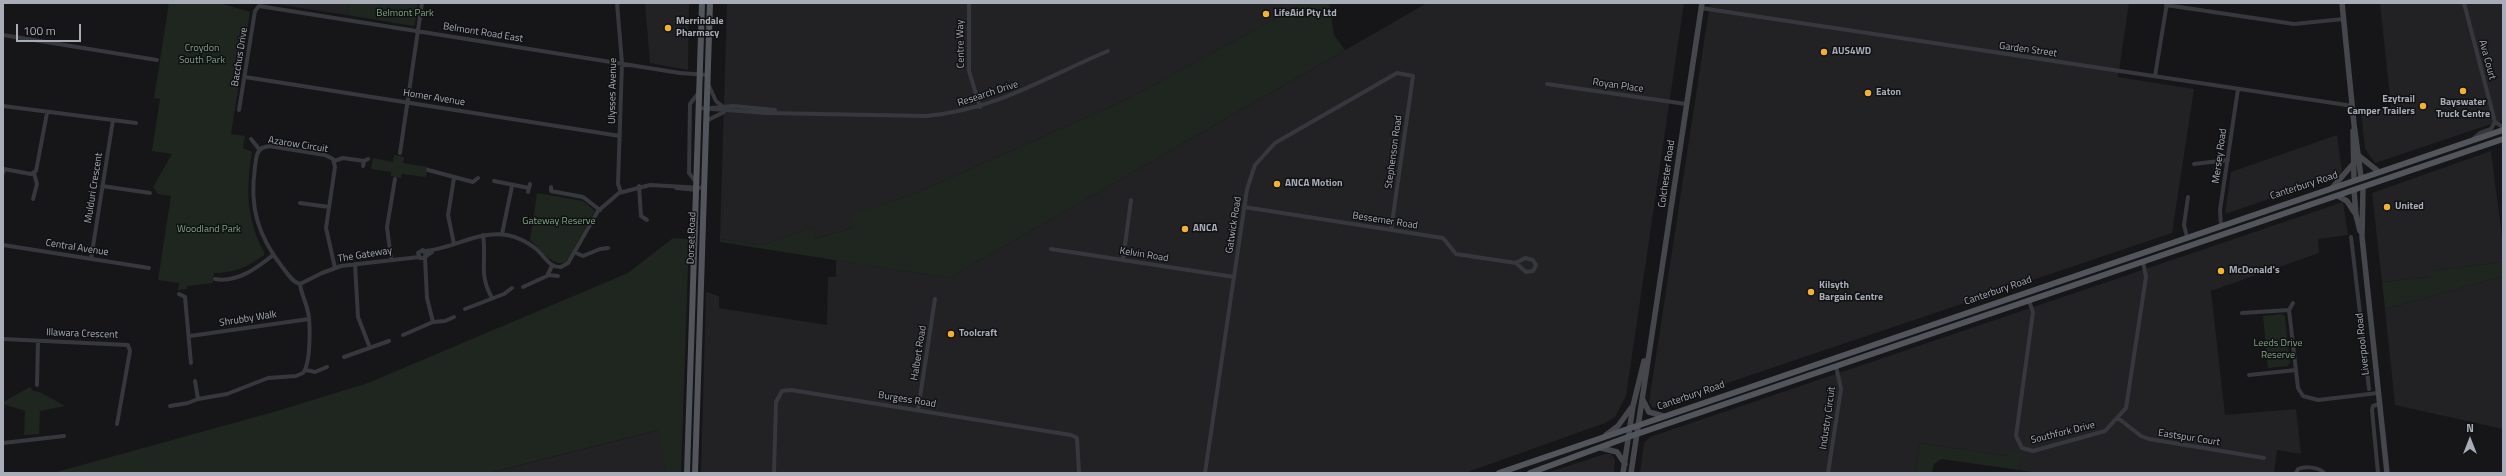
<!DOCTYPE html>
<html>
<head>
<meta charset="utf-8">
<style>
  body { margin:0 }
  #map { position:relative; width:2506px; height:476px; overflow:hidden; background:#161618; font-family:"Titillium Web",sans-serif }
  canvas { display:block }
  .frame { position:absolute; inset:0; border:4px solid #a8adb8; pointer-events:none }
  .north { position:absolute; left:2450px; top:420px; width:40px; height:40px; -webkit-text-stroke:3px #111113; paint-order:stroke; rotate:0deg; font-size:11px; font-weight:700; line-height:16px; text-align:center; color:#a8adb8 }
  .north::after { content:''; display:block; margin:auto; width:14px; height:18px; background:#a8adb8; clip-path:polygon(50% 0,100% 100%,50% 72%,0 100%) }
  .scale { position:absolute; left:16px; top:24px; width:65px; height:18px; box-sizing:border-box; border:2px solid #a8adb8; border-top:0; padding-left:5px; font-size:12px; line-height:14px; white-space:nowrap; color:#a8adb8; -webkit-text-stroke:3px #111113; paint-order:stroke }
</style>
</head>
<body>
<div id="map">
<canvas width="2506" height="476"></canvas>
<div class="frame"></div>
<div class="north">N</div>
<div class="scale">100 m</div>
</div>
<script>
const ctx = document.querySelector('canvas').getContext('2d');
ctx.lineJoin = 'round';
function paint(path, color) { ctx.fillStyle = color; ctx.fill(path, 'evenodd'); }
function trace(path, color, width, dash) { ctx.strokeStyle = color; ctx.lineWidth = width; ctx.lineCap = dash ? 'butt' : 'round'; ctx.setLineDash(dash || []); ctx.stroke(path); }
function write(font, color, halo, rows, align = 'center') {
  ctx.font = font + ' "Titillium Web",sans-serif'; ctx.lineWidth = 3; ctx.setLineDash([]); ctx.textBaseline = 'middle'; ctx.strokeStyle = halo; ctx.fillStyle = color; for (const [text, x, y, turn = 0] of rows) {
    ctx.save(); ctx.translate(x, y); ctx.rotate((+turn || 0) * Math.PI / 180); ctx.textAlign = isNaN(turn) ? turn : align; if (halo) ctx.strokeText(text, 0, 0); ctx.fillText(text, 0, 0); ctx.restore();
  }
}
paint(new Path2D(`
  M 269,3 L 349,3 L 347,15 Z
  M 645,3 L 689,3 L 688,70 L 650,63 Z
  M 727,3 L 1304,3 L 1130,98 L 914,194 L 851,215 L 852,228 L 814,239 L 813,227 L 763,245 L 720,239 Z
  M 1427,3 L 1684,3 L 1626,396 L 1615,417 L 1605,423 L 1465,473 L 701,473 L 706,292 L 719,296 L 719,308 L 827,325 L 828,277 L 836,277 L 836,260 L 949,278 Z
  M 1710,3 L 2129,3 L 2118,77 L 2194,89 L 2172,233 L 1653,408 L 1649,402 Z
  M 2380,3 L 2503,3 L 2503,120 L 2375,163 L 2365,149 L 2361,110 L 2391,107 Z
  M 2337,135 L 2342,172 L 2339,175 L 2225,214 L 2231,172 Z
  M 2491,151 L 2503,246 L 2503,262 L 2431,271 L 2431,277 L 2382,282 L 2372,193 Z
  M 2343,202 L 2348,235 L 2318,239 L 2319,253 L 2211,291 L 2225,415 L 2296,409 L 2301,454 L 2277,450 L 2274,473 L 2038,473 L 2019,470 L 2020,458 L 1920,443 L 1916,473 L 1640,473 L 1644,443 L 1650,437 Z
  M 2503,276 L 2503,429 L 2395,405 L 2385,309 Z
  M 659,430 L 666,473 L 490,473 Z
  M 1605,454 L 1611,454 L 1615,459 L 1614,473 L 1547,473 Z`), '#222225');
paint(new Path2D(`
  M 169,3 L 220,3 L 250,12 L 231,134 L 245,136 L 243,148 L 252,152 C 246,188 246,219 264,252 L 264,255 C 248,267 234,273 214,273 L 213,283 L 187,286 L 187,289 L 178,290 L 179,283 L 158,280 L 171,196 L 158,194 L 153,187 L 172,154 L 152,151 L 160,99 L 154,98 Z
  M 349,3 L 418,3 L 415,24 L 413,26 L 347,15 Z
  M 1304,3 L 1329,3 L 1334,35 L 1345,50 L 949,278 L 720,242 L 720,239 L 763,245 L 813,227 L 815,239 L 852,228 L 850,215 L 914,194 L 1130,98 Z
  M 394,155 L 404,157 L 403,163 L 428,167 L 426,177 L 402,174 L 401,178 L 391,176 L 391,172 L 371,169 L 373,158 L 393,162 Z
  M 537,193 L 583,201 L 595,211 L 566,262 C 553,268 539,248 530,240 Z
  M 673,238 L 689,239 L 681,473 L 666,473 L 658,430 L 489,473 L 53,473 L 277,411 L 368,383 L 628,273 Z
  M 2503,262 L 2503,276 L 2385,309 L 2382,282 L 2431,277 L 2431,271 Z
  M 2282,314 L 2285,316 L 2290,363 L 2288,366 L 2268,368 L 2263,316 Z
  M 30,387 L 33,391 L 40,392 L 65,406 L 40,411 L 39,434 L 24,435 L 25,411 L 3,404 L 3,402 Z
  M 1920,443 L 2007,456 L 2009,450 L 2021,452 L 2019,470 L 1941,459 L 1934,464 L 1932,473 L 1916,473 Z`), '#1e261f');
trace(new Path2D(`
  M 617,3 L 622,63 L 618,184 L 621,192
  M 969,3 L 969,71 L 980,107
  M 2464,3 L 2495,122 L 2491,129 L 2480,133 L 2474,138
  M 2166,5 L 2294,24 L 2344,19
  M 1701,8 L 2353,106
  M 3,35 L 157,60
  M 2155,76 L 2167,3
  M 245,77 L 620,136
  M 708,84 L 716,101 L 722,106
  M 1547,84 L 1686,104
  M 3,106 L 136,123
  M 699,108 L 767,113 L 926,116 C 999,109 1043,78 1108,51
  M 711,108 L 733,106 L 775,110
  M 239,110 L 255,11 L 259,6 L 680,73 L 707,75
  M 706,121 L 724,112
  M 2495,122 L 2503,127
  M 251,139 L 259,149
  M 400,153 L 422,3
  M 334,161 L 343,158 L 364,161
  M 2194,164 L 2228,160
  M 363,166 L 364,161 L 368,159
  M 428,170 L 473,182 L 478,178
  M 3,173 L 4,169 L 31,174 L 36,171 L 47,113
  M 454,178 L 448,215 L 454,244
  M 494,181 L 529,188
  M 696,182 L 689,173 L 690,104 L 699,92
  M 102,186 L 150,193
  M 639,186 L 641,216
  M 551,187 L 551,191 L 583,197 L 600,210
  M 676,188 L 697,190
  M 528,192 L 530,184
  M 33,199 L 37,184 L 34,173
  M 300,203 L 329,207
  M 1244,207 L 1443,238 L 1456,254 L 1516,263 L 1526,272 L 1533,271 L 1536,265 L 1533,260 L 1525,258 L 1516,263
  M 641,216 L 647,220
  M 2221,226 L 2220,210 L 2238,89
  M 502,234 L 512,186
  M 483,235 C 487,261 478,273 492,298
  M 2187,237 L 2184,225 L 2188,197
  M 2351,237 L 2369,389
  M 3,245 L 149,268
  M 1051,249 L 1234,277
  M 425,251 C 453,249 478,230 507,235 C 517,237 527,242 535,248 C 544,255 549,268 561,267 L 568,263 L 598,211 L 619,193 L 650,185 L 704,188
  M 574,252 L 583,256 L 600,249 L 608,248
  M 426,255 L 423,250 L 418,253 L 420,258 L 423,258 L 432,252
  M 425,258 L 427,298 L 433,322
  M 91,259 L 113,120
  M 391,259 L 387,227 L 395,179
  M 1123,260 L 1131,200
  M 355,264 L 358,317 L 370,348
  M 548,275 L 558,276
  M 215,279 C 237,283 257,268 273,255
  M 300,284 C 292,282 288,274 283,268 C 258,236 249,207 255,167 C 256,160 256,152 262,148 L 269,146 L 325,155 L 333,159 L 335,167 L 326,228 L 335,268
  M 300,284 L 322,273 L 341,266 L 419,257
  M 523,287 L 547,276 L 552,266
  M 179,294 L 185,297 L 191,363
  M 2029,301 L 2033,312 L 2016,436 L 2022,448 L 2033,451 L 2105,431 L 2126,408 L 2146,277 L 2143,262
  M 2293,303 L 2289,310 L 2298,388 L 2303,396 L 2318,400 L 2378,393
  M 465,309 L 504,294 L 512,288
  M 2242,313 L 2289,310
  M 403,335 L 433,322 L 445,321 L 454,317
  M 190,336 L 309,319
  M 3,339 L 128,345 L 130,351 L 117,424
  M 344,357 L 389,341
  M 306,370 L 315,372 L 327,367
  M 2249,375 L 2296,370
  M 195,381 L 198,399 L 227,394 L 268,378 L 296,376 L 303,373 C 311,363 311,320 307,308 C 305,300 301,293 300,284
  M 37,385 L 38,341
  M 170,406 L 188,403 L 198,399
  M 918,410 L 935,299
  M 2118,418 L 2141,436 L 2149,439 L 2264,458
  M 3,443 L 64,436
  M 774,473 L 776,402 L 782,391 L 791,390 L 1071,435 L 1077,438 L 1079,473
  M 1205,473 L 1247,189 L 1255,165 L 1275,143 L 1397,73 L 1413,76 L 1391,230
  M 1828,473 L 1841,389 L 1836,366
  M 2296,473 L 2298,469 C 2305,466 2319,467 2324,473
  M 2378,473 L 2372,410 L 2373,406 L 2379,404`), '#37383d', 4);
trace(new Path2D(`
  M 2342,3 L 2354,124 L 2361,177
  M 2353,131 L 2354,180
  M 2359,156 L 2379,172
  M 2332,188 L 2353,164
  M 2363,188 L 2362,237 L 2387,473
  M 2354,190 L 2356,215 L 2360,231
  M 2338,196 L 2347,201 L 2354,212
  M 1643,400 L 1649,412 L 1663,416
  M 1606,435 L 1618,426 L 1631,408
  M 1601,448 L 1617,452 L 1625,464
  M 1623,473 L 1633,406 L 1644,361
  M 1631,473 L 1702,3`), '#45474d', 5.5);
trace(new Path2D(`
  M 687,473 L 702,3
  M 695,473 L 710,3
  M 1499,473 L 2503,130
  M 1530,473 L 1628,437 L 2503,139`), '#53555c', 6);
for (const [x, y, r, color] of [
  [1266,14,4,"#f2b134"],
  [668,28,4,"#f2b134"],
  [1824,52,4,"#f2b134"],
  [2463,91,4,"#f2b134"],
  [1868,93,4,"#f2b134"],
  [2423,106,4,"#f2b134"],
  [1277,184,4,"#f2b134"],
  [2387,207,4,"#f2b134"],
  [1185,229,4,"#f2b134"],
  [2221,271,4,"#f2b134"],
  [1811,292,4,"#f2b134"],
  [951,334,4,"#f2b134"]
]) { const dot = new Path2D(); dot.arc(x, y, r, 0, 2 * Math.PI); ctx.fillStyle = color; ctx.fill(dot); trace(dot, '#111113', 1.5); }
write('10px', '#7fa381', '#111113', [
  ["Belmont Park",405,14],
  ["Croydon",202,49],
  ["South Park",202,61],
  ["Gateway Reserve",559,222],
  ["Woodland Park",209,230],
  ["Leeds Drive",2278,344],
  ["Reserve",2278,356]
]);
write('bold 10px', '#a8adb8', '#111113', [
  ["LifeAid Pty Ltd",1274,14],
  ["Merrindale",676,22],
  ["Pharmacy",676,34],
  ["AUS4WD",1832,52],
  ["Eaton",1876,93],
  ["Ezytrail",2415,100,"right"],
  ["Camper Trailers",2415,112,"right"],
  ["Bayswater",2463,103,"center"],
  ["Truck Centre",2463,115,"center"],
  ["ANCA Motion",1285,184],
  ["United",2395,207],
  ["ANCA",1193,229],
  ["McDonald's",2229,271],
  ["Kilsyth",1819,286],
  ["Bargain Centre",1819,298],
  ["Toolcraft",959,334]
], 'left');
write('10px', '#a8adb8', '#111113', [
  ["Belmont Road East",483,33,9],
  ["Centre Way",961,44,-91],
  ["Garden Street",2028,50,8],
  ["Bacchus Drive",240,57,-81],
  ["Ava Court",2487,60,75],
  ["Royan Place",1618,86,8],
  ["Ulysses Avenue",613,91,-89],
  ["Research Drive",988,94,-18],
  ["Homer Avenue",434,98,9],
  ["Azarow Circuit",298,145,9],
  ["Stephenson Road",1394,152,-82],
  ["Mersey Road",2220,156,-82],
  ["Colchester Road",1667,174,-82],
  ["Canterbury Road",2304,186,-18],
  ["Mulduri Crescent",94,188,-81],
  ["Bessemer Road",1385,221,9],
  ["Gatwick Road",1234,225,-81],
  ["Dorset Road",692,238,-88],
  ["Central Avenue",77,248,9],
  ["The Gateway",365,255,-9],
  ["Kelvin Road",1144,255,9],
  ["Canterbury Road",1998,291,-19],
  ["Shrubby Walk",248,319,-9],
  ["Illawara Crescent",82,334,2],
  ["Liverpool Road",2363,344,-96],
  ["Halbert Road",919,353,-81],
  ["Canterbury Road",1691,396,-19],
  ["Burgess Road",907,400,9],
  ["Industry Circuit",1828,418,-82],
  ["Southfork Drive",2063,433,-14],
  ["Eastspur Court",2189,438,9]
]);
</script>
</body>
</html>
